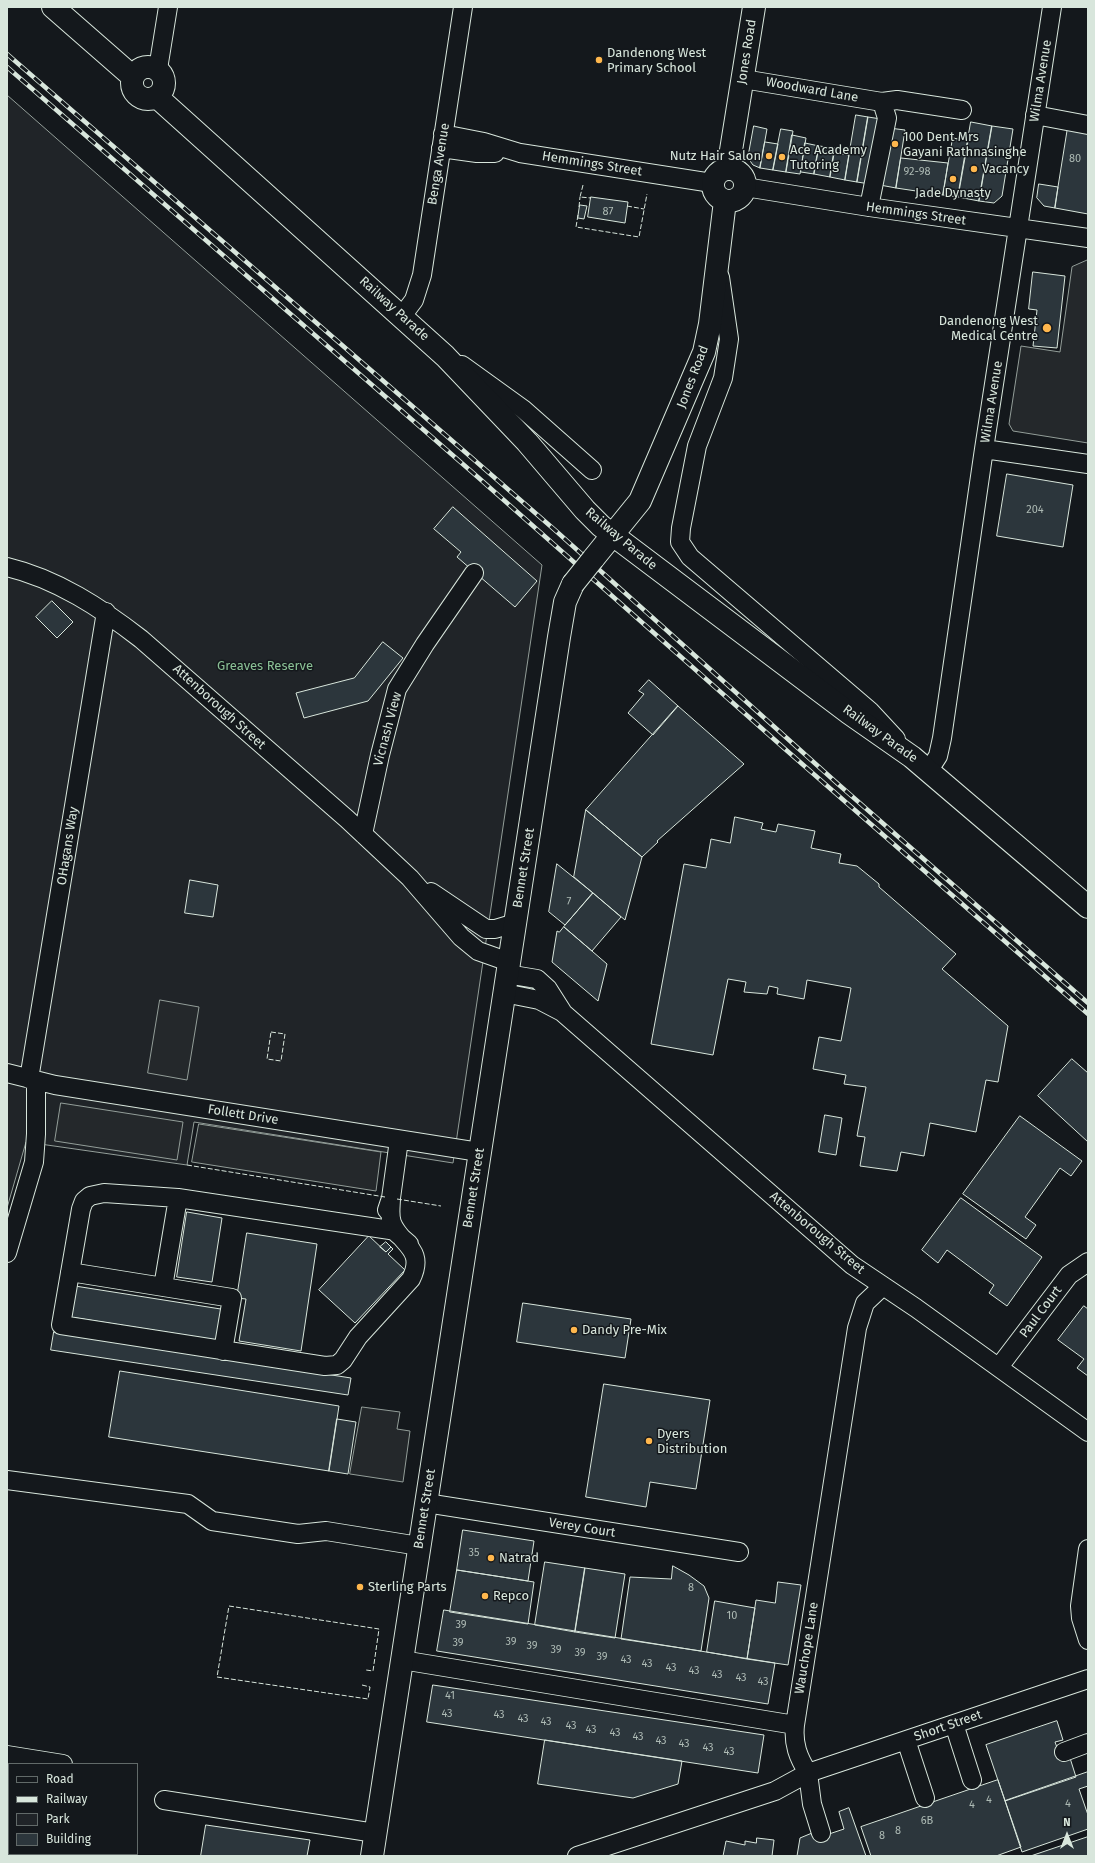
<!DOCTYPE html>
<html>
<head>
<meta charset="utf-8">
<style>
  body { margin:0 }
  #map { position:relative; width:1095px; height:1863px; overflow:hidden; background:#14181c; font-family:"Fira Sans",sans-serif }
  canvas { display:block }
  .frame { position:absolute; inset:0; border:8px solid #d8e6dc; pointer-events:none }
  .legend { position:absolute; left:8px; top:1763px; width:130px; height:92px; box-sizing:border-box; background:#14181c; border:1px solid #626a69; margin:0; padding:5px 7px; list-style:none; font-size:12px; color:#d8e6dc }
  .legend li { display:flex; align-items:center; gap:8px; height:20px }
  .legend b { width:20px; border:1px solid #626a69 }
  .north { position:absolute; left:1047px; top:1815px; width:40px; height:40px; -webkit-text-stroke:3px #14181c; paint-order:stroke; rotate:0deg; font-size:11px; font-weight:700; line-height:16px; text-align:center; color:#d8e6dc }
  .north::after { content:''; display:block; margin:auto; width:14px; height:18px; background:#d8e6dc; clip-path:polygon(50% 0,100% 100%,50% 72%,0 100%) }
</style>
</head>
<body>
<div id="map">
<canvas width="1095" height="1863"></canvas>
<div class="frame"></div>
<ul class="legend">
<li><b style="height:5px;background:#14181c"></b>Road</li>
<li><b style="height:5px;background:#d8e6dc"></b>Railway</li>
<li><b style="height:11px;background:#202428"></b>Park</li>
<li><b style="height:11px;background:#2c363c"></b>Building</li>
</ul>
<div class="north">N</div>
</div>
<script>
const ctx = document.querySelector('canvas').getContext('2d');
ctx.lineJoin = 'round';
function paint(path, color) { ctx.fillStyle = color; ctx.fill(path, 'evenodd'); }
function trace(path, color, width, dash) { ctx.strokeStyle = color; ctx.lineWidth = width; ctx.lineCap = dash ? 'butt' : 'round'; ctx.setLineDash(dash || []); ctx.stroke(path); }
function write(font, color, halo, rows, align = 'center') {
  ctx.font = font + ' "Fira Sans",sans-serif'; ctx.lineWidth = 3; ctx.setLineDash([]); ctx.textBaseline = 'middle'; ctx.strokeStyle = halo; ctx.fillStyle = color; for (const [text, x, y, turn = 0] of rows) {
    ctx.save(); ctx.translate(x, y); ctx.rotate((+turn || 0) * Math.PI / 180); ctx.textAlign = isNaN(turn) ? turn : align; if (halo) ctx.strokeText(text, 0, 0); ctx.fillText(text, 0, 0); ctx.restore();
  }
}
const green = new Path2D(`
  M 7,95 L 542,565 L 453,1163 L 194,1122 L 187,1165 L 26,1142 L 7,1208 Z`);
paint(green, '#202428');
trace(green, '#939e99', 1);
const parking = new Path2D(`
  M 1088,260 L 1088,443 L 1013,431 L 1009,424 L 1021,346 L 1060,352 L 1072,267 Z
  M 160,1000 L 199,1007 L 187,1080 L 148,1073 Z
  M 61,1103 L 183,1122 L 177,1160 L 55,1141 Z
  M 199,1124 L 381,1152 L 376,1191 L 192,1162 Z
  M 362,1407 L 400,1412 L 397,1429 L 410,1431 L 403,1482 L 350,1474 Z`);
paint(parking, '#24282b');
trace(parking, '#939e99', 1);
const building = new Path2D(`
  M 856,115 L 868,117 L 857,182 L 845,180 Z
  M 868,117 L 881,119 L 870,184 L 857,182 Z
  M 971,122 L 992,126 L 979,201 L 958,197 Z
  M 754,126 L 767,129 L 760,168 L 753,165 L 748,158 Z
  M 992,126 L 1013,129 L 1002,196 L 994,203 L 979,201 Z
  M 1068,127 L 1088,130 L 1088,214 L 1055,208 Z
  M 889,128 L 905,130 L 896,188 L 880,185 Z
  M 781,129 L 793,131 L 786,172 L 773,170 Z
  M 792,135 L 806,138 L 800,174 L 786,172 Z
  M 953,138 L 968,141 L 958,197 L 943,195 Z
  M 765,142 L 778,144 L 773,170 L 760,168 Z
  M 805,143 L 819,146 L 814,174 L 801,172 Z
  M 819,146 L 835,148 L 830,177 L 814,174 Z
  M 834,153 L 849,155 L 845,180 L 830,177 Z
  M 901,158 L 948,163 L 943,195 L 896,188 Z
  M 1039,184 L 1058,187 L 1055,208 L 1044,206 L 1037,198 Z
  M 591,197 L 628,202 L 625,223 L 588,217 Z
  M 580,205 L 587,206 L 584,219 L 578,218 Z
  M 1033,272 L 1065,276 L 1057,348 L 1033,346 L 1037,310 L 1029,309 Z
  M 1007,474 L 1073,485 L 1063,547 L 997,536 Z
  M 453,507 L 537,581 L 515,607 L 457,557 L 461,552 L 434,529 Z
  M 52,601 L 73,622 L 57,638 L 36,617 Z
  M 383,642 L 403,658 L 368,701 L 304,718 L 296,693 L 354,678 Z
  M 649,680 L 678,706 L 653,735 L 628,713 L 644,694 L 639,691 Z
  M 678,706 L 744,764 L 657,841 L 658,842 L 642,857 L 586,810 Z
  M 586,810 L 642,857 L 625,920 L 574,877 Z
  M 735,817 L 763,823 L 761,829 L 776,832 L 778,824 L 815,831 L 811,848 L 841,854 L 839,863 L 857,866 L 879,884 L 879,887 L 956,954 L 942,969 L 1008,1026 L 998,1082 L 986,1080 L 976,1132 L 930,1123 L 924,1156 L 901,1152 L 897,1171 L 860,1166 L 865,1137 L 857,1136 L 866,1087 L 844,1084 L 846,1075 L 813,1069 L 819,1037 L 841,1041 L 851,988 L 807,980 L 804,999 L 777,994 L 778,988 L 769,986 L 767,994 L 744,992 L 746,982 L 728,979 L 713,1055 L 651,1044 L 684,864 L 706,868 L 711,839 L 730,843 Z
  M 557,864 L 593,893 L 565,925 L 549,912 Z
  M 190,880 L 218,885 L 213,917 L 185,913 Z
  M 593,893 L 621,917 L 592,951 L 564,927 Z
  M 564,927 L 607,964 L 598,1001 L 552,962 L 557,931 L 559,932 Z
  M 1072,1059 L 1088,1073 L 1088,1142 L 1038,1096 Z
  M 825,1115 L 842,1118 L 836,1155 L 819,1152 Z
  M 1020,1116 L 1082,1161 L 1071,1176 L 1060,1168 L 1025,1217 L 1036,1225 L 1026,1239 L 963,1194 Z
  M 961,1198 L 1042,1257 L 1007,1306 L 989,1293 L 994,1285 L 947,1250 L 938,1263 L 922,1250 Z
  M 187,1212 L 222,1218 L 212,1282 L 177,1277 Z
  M 247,1233 L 317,1244 L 301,1351 L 239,1341 L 246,1299 L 237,1298 Z
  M 369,1236 L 386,1252 L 391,1247 L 393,1249 L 388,1254 L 405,1270 L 355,1323 L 319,1290 Z
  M 386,1242 L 391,1247 L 386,1252 L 380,1247 Z
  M 75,1286 L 227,1310 L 222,1341 L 70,1317 Z
  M 523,1303 L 631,1319 L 625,1358 L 517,1342 Z
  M 1084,1306 L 1088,1309 L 1088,1376 L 1077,1368 L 1084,1359 L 1058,1340 Z
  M 54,1332 L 351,1378 L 348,1395 L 51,1350 Z
  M 120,1371 L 339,1406 L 329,1471 L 109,1437 Z
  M 604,1384 L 710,1400 L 696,1489 L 650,1482 L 646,1507 L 586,1497 Z
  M 337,1419 L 356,1422 L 348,1474 L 329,1471 Z
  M 463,1530 L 534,1541 L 528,1581 L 457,1570 Z
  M 545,1562 L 585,1568 L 575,1632 L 535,1625 Z
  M 673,1566 L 689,1575 L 704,1586 L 709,1598 L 701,1651 L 621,1639 L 630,1577 L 671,1579 Z
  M 585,1568 L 625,1574 L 615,1638 L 575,1632 Z
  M 457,1570 L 534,1582 L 528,1624 L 450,1612 Z
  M 778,1582 L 801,1585 L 788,1665 L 747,1659 L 756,1600 L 775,1603 Z
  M 715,1601 L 755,1608 L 747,1659 L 707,1652 Z
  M 444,1610 L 775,1663 L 768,1704 L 437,1651 Z
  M 433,1685 L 764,1735 L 758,1773 L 427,1722 Z
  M 1057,1721 L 1063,1740 L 1055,1742 L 1062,1761 L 1070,1758 L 1076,1777 L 1005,1801 L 986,1745 Z
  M 545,1740 L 682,1761 L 678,1784 L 633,1798 L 538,1784 Z
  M 1088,1772 L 1088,1786 L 1079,1789 L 1088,1815 L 1088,1829 L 1022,1852 L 1005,1801 Z
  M 998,1780 L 1021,1847 L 996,1856 L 871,1856 L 861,1827 Z
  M 849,1808 L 866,1856 L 797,1856 L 800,1838 L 812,1833 L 814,1839 L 844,1829 L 839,1812 Z
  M 206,1825 L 310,1840 L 307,1856 L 201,1856 Z
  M 1088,1837 L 1088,1856 L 1031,1856 Z
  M 757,1838 L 774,1840 L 772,1856 L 723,1856 L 726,1841 L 745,1845 L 745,1841 L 756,1843 Z`);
paint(building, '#2c363c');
trace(building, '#d8e6dc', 1);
const minor = new Path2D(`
  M 158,69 L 168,7
  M 743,79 L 882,102 L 887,118 L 869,207
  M 882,102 L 897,100 L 962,110
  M 1035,115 L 1088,125
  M 443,134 L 484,142 L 520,153 L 712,183
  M 441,148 L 477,153 L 495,153
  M 745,187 L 869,207 L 1088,238
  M 720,277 L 729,339 L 723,378 L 697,446 L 681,528 L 680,542 L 690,557 L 870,711 L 896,739
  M 402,316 L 414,300 L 422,275 L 463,7
  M 462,365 L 523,409 L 592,470
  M 984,449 L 1088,464
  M 7,567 C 57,579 101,608 141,639 L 347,819 L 410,878 L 461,937 L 478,951 L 509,962
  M 929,770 L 938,756 L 942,738 L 984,449 L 1052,7
  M 363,834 L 380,755 L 397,689 L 425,644 L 474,573
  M 431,892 L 486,929 L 495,929 L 515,923
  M 507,974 L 537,979 L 548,989 L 562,1011
  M 504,993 L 539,1000 L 562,1012 L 852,1265 L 916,1308 L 1088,1432
  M 7,1073 L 55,1085 L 479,1152
  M 29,1079 L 106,612
  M 391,1198 C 391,1206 389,1215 392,1223 C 400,1244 426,1249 411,1279 L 358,1337 L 343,1360 L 337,1365 L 325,1366 L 61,1325 L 81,1209 L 84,1201 L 90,1196 L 104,1193 L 178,1198 L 390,1230 L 394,1231 L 409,1244
  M 387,1210 L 391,1198 L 399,1140
  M 7,1253 L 34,1162 L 36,1134 L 36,1081
  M 70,1272 L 232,1298 L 223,1351
  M 163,1287 L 178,1198
  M 999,1367 L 1069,1275 L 1088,1262
  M 7,1480 L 188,1504 L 212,1521 L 298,1534 L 326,1531 L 419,1546
  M 426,1503 L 739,1552
  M 1088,1549 L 1080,1606 L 1081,1618 L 1088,1640
  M 402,1660 L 795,1725
  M 954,1724 L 972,1780
  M 906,1740 L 925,1798
  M 1064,1752 L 1088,1743
  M 7,1755 L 63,1764
  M 164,1800 L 375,1833
  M 821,1833 L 812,1804 L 808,1773 L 1088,1679
  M 577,1856 L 775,1791 L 808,1773 C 798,1757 793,1744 795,1725 L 857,1328 L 865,1303 L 883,1286`);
const major = new Path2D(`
  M 53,7 L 133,77
  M132 83a16 16 0 1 1 32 0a16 16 0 1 1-32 0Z
  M 157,97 L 445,356 L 527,442 L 585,510 L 601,526 L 849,713 L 912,757 L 1088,907
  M713 185a16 16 0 1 1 32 0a16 16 0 1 1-32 0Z
  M 728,169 L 754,7
  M 593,559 L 640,501 L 704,352 L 710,324 L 725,201
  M 372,1856 L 559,637 L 565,602 L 573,584`);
trace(minor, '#d8e6dc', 20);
trace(major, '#d8e6dc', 24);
trace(minor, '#14181c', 18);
trace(major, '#14181c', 22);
const rail = new Path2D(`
  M 7,54 L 556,531 L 838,784 L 1088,1003
  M 7,67 L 480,479 L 785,749 L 1088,1014`);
trace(rail, '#d8e6dc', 4.5);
trace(rail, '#14181c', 3, [9]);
const majorBridge = new Path2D(`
  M 573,584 L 593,559`);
trace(majorBridge, '#d8e6dc', 24, []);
trace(majorBridge, '#14181c', 22);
trace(new Path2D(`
  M 583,185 L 580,197 L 591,198
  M 627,206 L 644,209
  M 579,207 L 580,197
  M 578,215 L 576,227 L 639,237 L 647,194
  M 271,1032 L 285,1034 L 281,1061 L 267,1059 Z
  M 187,1165 L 385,1197
  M 397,1199 L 441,1206
  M 362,1685 L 370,1687 L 368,1699 L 217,1677 L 229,1606 L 379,1629 L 373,1671 L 366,1670`), '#d8e6dc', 1, [5, 2]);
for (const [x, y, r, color] of [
  [599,60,4,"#ffb74d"],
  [895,144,4,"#ffb74d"],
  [769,156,4,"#ffb74d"],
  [782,157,4,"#ffb74d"],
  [974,169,4,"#ffb74d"],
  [953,179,4,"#ffb74d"],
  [1047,328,5,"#ffb74d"],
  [574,1330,4,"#ffb74d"],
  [649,1441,4,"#ffb74d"],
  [491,1558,4,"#ffb74d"],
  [360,1587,4,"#ffb74d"],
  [485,1596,4,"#ffb74d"]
]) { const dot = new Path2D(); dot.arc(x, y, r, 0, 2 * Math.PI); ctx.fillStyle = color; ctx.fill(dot); trace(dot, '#14181c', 1.5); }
write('11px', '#adbab4', null, [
  ["80",1075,159],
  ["92-98",917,172],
  ["87",608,212],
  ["204",1035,510],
  ["7",569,902],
  ["35",474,1553],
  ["8",691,1588],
  ["10",732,1616],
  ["39",461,1625],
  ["39",511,1642],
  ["39",458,1643],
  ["39",532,1646],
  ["39",556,1650],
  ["39",580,1653],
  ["39",602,1657],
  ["43",626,1660],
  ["43",647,1664],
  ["43",671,1668],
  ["43",694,1671],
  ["43",717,1675],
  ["43",741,1678],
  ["43",763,1682],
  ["41",450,1696],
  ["43",447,1714],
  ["43",499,1715],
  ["43",523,1719],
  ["43",546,1722],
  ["43",571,1726],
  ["43",591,1730],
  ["43",615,1733],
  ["43",638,1737],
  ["43",661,1741],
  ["43",684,1744],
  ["43",708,1748],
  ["43",729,1752],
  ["4",989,1800],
  ["4",1068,1804],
  ["4",972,1805],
  ["6B",927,1821],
  ["8",898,1831],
  ["8",882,1836]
]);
write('13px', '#d8e6dc', '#14181c', [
  ["Jones Road",747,52,-81],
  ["Wilma Avenue",1041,81,-81],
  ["Woodward Lane",812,90,10],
  ["Benga Avenue",439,164,-81],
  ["Hemmings Street",592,164,9],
  ["Hemmings Street",916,214,8],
  ["Railway Parade",394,309,42],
  ["Jones Road",693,377,-69],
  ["Wilma Avenue",992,402,-81],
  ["Railway Parade",621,539,40],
  ["Attenborough Street",219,707,42],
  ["Vicnash View",388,729,-75],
  ["Railway Parade",880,734,36],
  ["OHagans Way",68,846,-81],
  ["Bennet Street",524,868,-81],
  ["Follett Drive",243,1115,9],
  ["Bennet Street",474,1188,-81],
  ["Attenborough Street",817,1233,40],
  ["Paul Court",1041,1312,-53],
  ["Bennet Street",425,1509,-81],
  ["Verey Court",582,1528,9],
  ["Wauchope Lane",807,1648,-81],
  ["Short Street",948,1726,-19]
]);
write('13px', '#d8e6dc', '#14181c', [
  ["Dandenong West",607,53],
  ["Primary School",607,68],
  ["100 Dent Mrs",903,137],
  ["Gayani Rathnasinghe",903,152],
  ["Ace Academy",790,150],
  ["Tutoring",790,165],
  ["Nutz Hair Salon",761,156,"right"],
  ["Vacancy",982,169],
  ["Jade Dynasty",953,193,"center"],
  ["Dandenong West",1038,321,"right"],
  ["Medical Centre",1038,336,"right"],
  ["Dandy Pre-Mix",582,1330],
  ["Dyers",657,1434],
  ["Distribution",657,1449],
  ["Natrad",499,1558],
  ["Sterling Parts",368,1587],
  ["Repco",493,1596]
], 'left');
write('13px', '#8ac095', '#14181c', [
  ["Greaves Reserve",265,666]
]);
</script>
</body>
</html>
